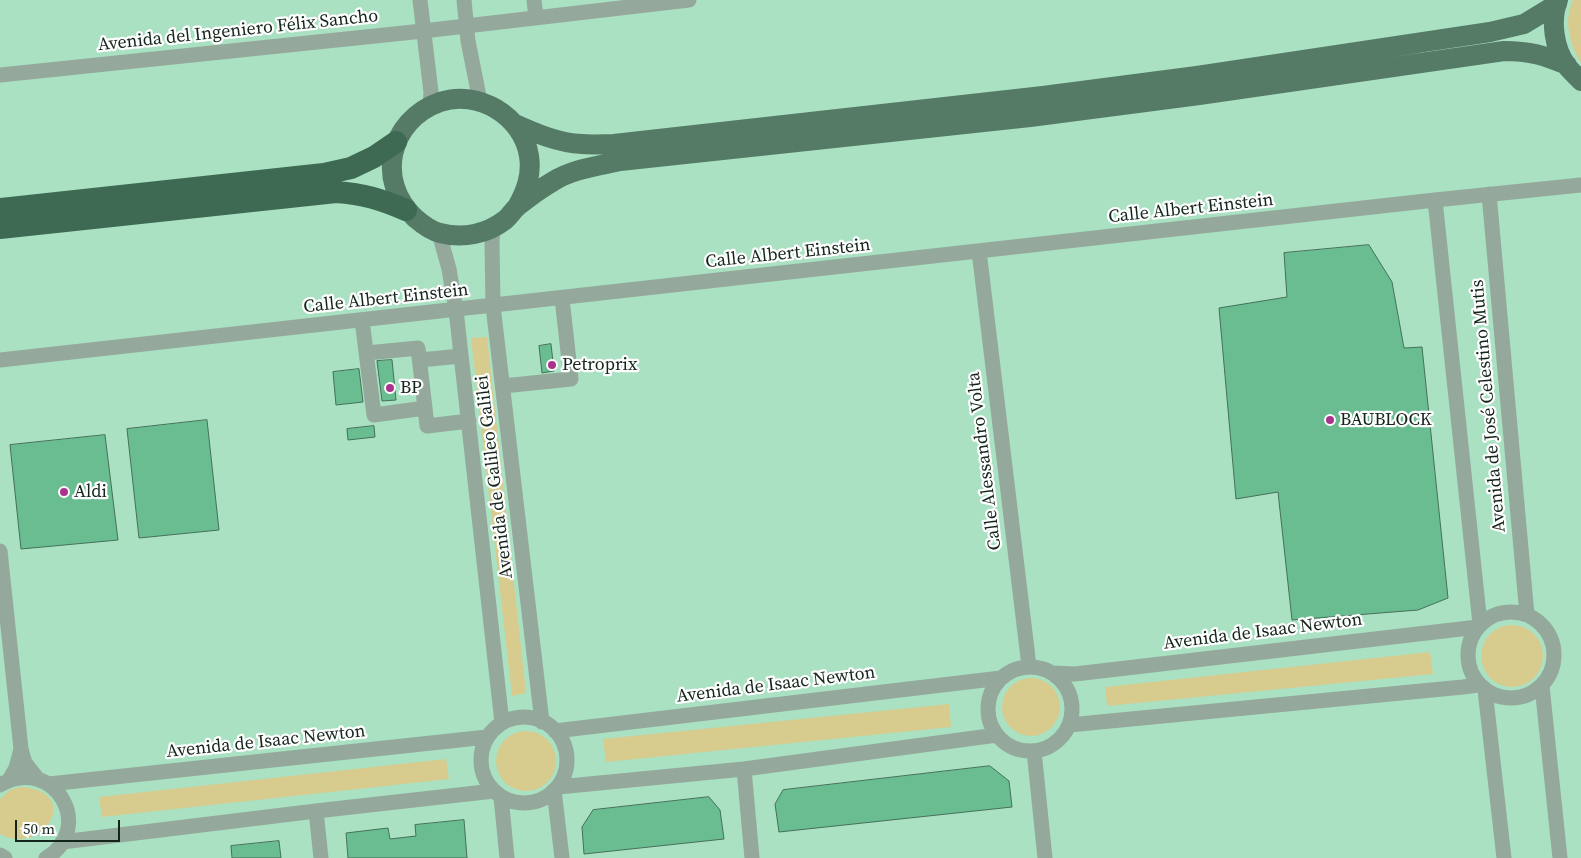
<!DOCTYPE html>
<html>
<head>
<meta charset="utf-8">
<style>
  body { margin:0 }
  #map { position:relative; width:1581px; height:858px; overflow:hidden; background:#bbebcf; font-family:"Source Serif 4",serif }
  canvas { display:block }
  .scale { position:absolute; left:15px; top:820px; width:105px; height:22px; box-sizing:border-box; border:2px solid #13251b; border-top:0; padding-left:6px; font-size:15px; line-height:18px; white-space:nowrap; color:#13251b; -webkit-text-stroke:4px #fefefe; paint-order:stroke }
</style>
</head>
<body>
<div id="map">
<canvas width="1581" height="858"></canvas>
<div class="scale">50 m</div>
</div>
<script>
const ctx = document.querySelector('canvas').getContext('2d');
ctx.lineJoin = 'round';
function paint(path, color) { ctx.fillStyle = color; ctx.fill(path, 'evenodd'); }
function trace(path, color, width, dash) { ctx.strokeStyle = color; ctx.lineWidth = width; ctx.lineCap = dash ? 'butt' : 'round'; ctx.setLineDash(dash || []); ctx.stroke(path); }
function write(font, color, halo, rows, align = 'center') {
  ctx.font = font + ' "Source Serif 4",serif'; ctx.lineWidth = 4.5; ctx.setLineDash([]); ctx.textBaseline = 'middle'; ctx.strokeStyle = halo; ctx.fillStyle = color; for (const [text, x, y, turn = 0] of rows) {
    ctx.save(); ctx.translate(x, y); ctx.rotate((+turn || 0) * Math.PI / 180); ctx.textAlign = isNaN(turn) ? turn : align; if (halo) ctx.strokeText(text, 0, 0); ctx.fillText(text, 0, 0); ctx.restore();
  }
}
paint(new Path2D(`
  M 0,0 L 1581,0 L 1581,858 L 0,858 Z`), '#a9e1c2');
paint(new Path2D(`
  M 1573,0 L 1581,0 L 1581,63 C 1570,44 1563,22 1573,0 Z
  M 487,337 L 526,693 L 512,696 L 471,338 Z
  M1481 656a31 31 0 1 1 62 0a31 31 0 1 1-62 0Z
  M 1430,652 L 1433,674 L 1107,706 L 1105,687 Z
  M1002 707a29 29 0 1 1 58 0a29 29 0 1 1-58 0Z
  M 949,704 L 951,727 L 606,762 L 603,739 Z
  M496 761a30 30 0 1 1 60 0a30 30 0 1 1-60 0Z
  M 446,759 L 449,779 L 102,817 L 99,797 Z
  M 20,787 C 84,790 44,858 0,834 L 0,799 L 10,790 Z`), '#d7cc8e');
const building = new Path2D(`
  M 1369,245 L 1392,282 L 1404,348 L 1422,347 L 1448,598 L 1418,610 L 1292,620 L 1278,492 L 1236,499 L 1219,308 L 1287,297 L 1284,253 Z
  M 551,344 L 554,371 L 542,373 L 539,346 Z
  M 392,360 L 396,400 L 382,401 L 377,361 Z
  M 359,369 L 363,402 L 336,405 L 333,372 Z
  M 207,420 L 219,530 L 139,538 L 127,429 Z
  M 374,426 L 375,437 L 348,440 L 347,429 Z
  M 105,435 L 118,540 L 21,549 L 10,445 Z
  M 990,766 L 1009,781 L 1012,807 L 779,832 L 775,804 L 783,790 Z
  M 709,797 L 720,810 L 724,839 L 584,854 L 582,827 L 593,810 Z
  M 464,820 L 467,858 L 348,858 L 346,833 L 388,828 L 390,839 L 416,836 L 415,825 Z
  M 279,841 L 281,858 L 232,858 L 231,846 Z`);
paint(building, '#69bd91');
trace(building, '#45715a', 1);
trace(new Path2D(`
  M 420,0 L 431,92 L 430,106
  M 464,0 L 468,41 L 480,101
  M 534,0 L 536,17
  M 0,75 L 423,31 L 689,0
  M 1489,194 L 1527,615
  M 1435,200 L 1480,624
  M 493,228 L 492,242 L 493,306 L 542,722
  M 439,233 L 449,269 L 456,310 L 502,723
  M 979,251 L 1029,666
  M 362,320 L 374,415 L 425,408 L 418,348 L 367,353
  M 0,360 L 1435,200 L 1581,185
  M 420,360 L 461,356
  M 503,386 L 571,379 L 562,298
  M 425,408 L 427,426 L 469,421
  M 0,551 L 21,749
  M1468 655a43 43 0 1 1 86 0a43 43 0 1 1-86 0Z
  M988 709a42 42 0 1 1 84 0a42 42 0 1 1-84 0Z
  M 1053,673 L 1075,674 L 1478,627
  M 1542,686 L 1560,858
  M 1485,690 L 1504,858
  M481 760a43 43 0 1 1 86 0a43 43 0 1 1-86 0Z
  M 1069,725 L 1463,687 L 1478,685
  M 555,731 L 1001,678
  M 1034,751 L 1045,858
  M 744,769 L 752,858
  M 9,780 L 16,768 L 21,749 L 25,763 L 37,778
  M 49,784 L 487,737
  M 0,785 C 55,754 96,829 46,858
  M 558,787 L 744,769 L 997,735
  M 554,790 L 562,858
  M 501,797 L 507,858
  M 316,811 L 321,858
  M 62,842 L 316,811 L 494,791
  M 0,855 L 5,858`), '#94a89c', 15);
trace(new Path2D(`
  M 1558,0 C 1550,20 1554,49 1567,66 C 1571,72 1577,76 1581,81
  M 513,123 C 535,133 558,143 582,144 C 592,145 603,144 614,144 L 1043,96 L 1197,76 L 1490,32 L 1524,24 L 1557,4
  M 517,207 C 526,191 532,175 529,156 C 523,116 478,89 440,102 C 389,120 375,181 415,218 C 422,224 431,231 440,233 C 463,239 487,234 505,220 C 510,216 513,210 518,206 C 528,198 540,189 552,182 C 572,169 598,166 620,161 L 1030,117 L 1199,95 L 1504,51 C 1530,51 1543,55 1567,65`), '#557a66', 20);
trace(new Path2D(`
  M 0,209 L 324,174 L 351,168 L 374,157 L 396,142
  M 0,228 L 336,192 C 364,194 380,199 406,210`), '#3e6a53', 22);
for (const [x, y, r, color] of [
  [552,365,5,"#aa348c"],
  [390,388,5,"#aa348c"],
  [1330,420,5,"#aa348c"],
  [64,492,5,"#aa348c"]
]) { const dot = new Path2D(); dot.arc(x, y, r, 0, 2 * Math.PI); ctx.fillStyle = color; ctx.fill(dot); trace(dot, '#fefefe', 2); }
write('18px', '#13251b', '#fefefe', [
  ["Avenida del Ingeniero Félix Sancho",238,31,-6],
  ["Calle Albert Einstein",1191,209,-6],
  ["Calle Albert Einstein",788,254,-6],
  ["Calle Albert Einstein",386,299,-6],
  ["Avenida de José Celestino Mutis",1489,406,-95],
  ["Calle Alessandro Volta",985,461,-97],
  ["Avenida de Galileo Galilei",495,477,-97],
  ["Avenida de Isaac Newton",1263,632,-7],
  ["Avenida de Isaac Newton",776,685,-7],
  ["Avenida de Isaac Newton",266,742,-6]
]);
write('18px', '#13251b', '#fefefe', [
  ["Petroprix",562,365],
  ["BP",400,388],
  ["BAUBLOCK",1340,420],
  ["Aldi",74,492]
], 'left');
</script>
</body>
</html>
